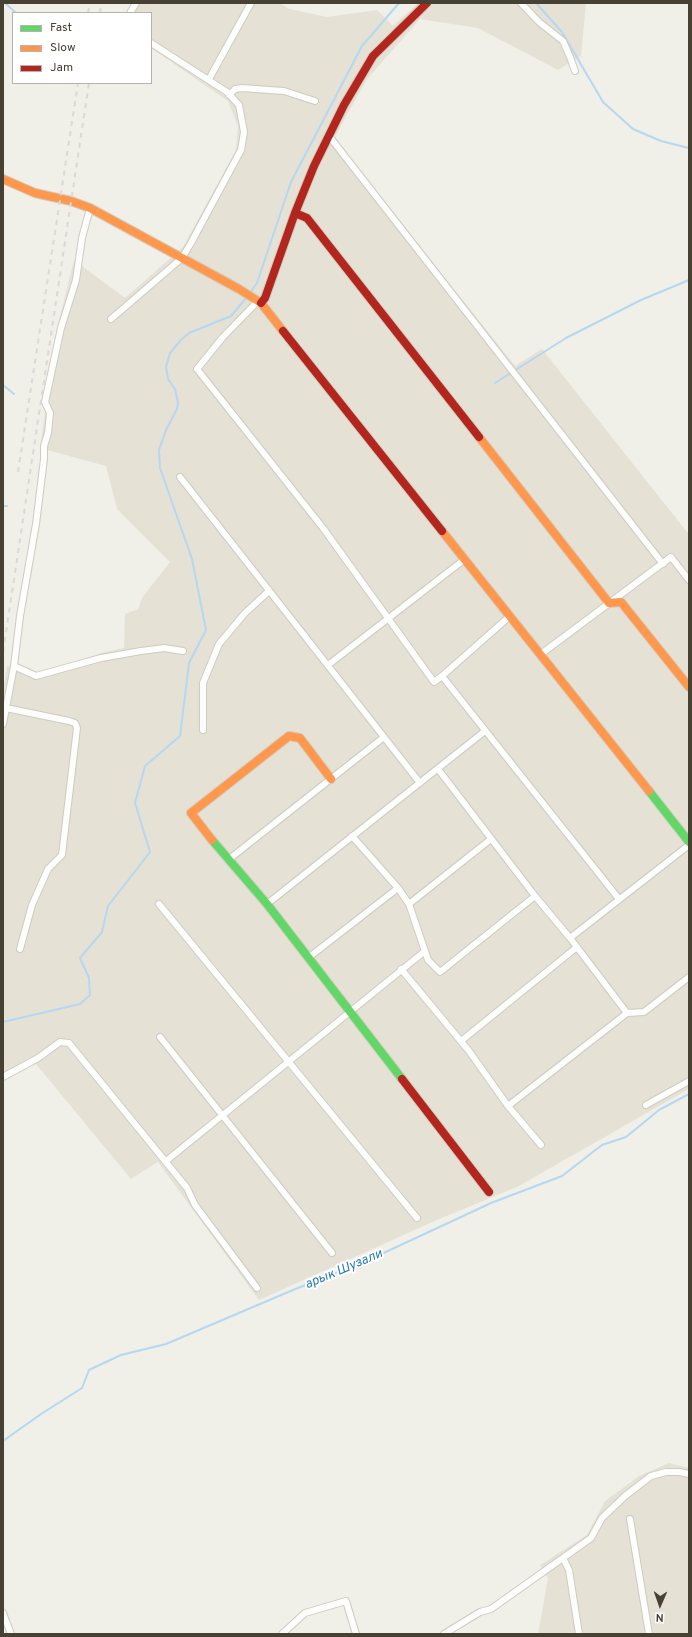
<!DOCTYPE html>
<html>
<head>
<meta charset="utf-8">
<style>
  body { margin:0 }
  #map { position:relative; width:692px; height:1637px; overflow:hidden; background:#f0efe8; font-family:Overpass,sans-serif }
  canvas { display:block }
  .frame { position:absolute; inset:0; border:4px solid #474134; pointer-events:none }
  .legend { position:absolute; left:12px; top:12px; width:140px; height:72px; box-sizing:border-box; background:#fff; border:1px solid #b5b3ae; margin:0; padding:5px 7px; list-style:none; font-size:12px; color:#474134 }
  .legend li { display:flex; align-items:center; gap:8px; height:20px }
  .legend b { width:20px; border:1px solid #b5b3ae }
  .north { position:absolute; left:640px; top:1585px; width:40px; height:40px; -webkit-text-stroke:3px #fff; paint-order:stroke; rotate:182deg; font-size:11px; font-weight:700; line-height:16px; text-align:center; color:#474134 }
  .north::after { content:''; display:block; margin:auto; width:14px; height:18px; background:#474134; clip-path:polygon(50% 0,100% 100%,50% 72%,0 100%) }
</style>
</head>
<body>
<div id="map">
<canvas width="692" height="1637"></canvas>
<div class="frame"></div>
<ul class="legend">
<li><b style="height:5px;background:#63d668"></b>Fast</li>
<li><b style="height:5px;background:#ff974d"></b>Slow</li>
<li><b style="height:5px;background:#b3261e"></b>Jam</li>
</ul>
<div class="north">N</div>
</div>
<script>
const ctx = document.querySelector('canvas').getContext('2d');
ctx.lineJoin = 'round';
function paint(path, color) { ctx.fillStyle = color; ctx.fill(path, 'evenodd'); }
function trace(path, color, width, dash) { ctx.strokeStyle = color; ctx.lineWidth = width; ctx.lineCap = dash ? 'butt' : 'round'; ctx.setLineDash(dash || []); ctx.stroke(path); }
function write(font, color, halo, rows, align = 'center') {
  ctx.font = font + ' Overpass,sans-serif'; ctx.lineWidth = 4; ctx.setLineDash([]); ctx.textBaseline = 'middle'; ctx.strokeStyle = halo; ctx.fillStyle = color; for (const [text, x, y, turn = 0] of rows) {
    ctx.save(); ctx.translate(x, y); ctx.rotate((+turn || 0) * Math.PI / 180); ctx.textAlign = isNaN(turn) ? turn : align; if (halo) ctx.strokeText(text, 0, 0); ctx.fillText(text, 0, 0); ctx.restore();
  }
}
paint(new Path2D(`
  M 132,3 L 280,3 L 289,9 L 327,17 L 377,10 L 393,26 L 418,3 L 586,3 L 581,56 L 558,70 L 478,28 L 420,19 L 367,79 L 334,138 L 515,366 L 542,349 L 687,532 L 689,532 L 689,1089 L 517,1187 L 439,1219 L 259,1300 L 158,1162 L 131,1179 L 36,1064 L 3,1078 L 3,691 L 7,666 L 34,675 L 101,653 L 124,648 L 125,614 L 138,609 L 142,598 L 170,562 L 117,509 L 106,466 L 40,448 L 57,329 L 74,260 L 125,298 L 183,247 L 236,150 L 238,126 L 228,101 L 151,48 L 151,13 L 126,13 Z
  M 669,1463 L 689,1468 L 689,1634 L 538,1634 L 548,1578 L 540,1565 L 587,1535 L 605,1501 L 639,1476 Z`), '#e5e1d5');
trace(new Path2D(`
  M 5,3 L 16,13
  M 536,3 L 562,32 L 603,102 L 633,129 L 661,141 L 689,148
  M 250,293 L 257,283 L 291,182 L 362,46 L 399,3
  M 495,383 L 566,338 L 641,300 L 689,280
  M 3,385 L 14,394
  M 3,506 L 7,506
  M 3,1022 L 80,1004 L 90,995 L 89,978 L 80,958 L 102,932 L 108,906 L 150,852 L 135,803 L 145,766 L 180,736 L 189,663 L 206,630 L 192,559 L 160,468 L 159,450 L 166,430 L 177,409 L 178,403 L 175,389 L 168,379 L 166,367 L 170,353 L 181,340 L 189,333 L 231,316 L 247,297
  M 3,1441 L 41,1414 L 82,1388 L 89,1370 L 121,1355 L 166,1344 L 293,1290 L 375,1257 L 491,1203 L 562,1176 L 602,1145 L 626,1137 L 659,1110 L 689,1094`), '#b5d8f2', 2);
const street = new Path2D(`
  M 521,3 L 539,22 L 563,41 L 570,57 L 575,71
  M 130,13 L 136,3
  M 209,79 L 251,3
  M 229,95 L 235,89 L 242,88 L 269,90 L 284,91 L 315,101
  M 329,136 L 663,564
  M 258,301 L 223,337 L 197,369 L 323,528 L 434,682 L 442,676 L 510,616
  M 111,319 L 182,258 L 191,243 L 241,150 L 244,132 L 239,105 L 227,92 L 151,43
  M 180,477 L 420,783
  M 541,654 L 671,557 L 689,580
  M 328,665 L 465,559
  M 14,666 L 36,676 L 101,658 L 141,651 L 164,648 L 183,651
  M 442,676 L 619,899
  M 6,708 L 69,721 L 75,723 L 77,728 L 62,855 L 48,869 L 32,905 L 20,949
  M 3,724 L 14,666 L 20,616 L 36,524 L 44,459 L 44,446 L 48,433 L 50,413 L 45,402 L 61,328 L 76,280 L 82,238 L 90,208
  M 203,730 L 203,683 L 219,644 L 245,613 L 269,591
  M 438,769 L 535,896 L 570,938 L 627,1013
  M 352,836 L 398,888 L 409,904 L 428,960 L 440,972 L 535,896
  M 228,860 L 384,737
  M 159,904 L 417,1218
  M 267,904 L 485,731
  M 409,904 L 491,839
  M 570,938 L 689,845
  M 308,958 L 398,888
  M 401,969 L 469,1051 L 508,1106 L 541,1145
  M 160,1037 L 332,1253
  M 461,1041 L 577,947
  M 3,1077 L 38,1058 L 60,1042 L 69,1043 L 187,1188 L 195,1205 L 257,1288
  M 646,1105 L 689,1081
  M 508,1106 L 627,1013 L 644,1012 L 689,977
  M 166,1161 L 425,951
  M 630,1519 L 649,1634
  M 563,1558 L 569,1570 L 579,1634
  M 3,1613 L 11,1634
  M 282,1634 L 305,1613 L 346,1601 L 356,1634
  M 444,1634 L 480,1612 L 491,1609 L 591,1538 L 602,1518 L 625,1496 L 651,1476 L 666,1472 L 679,1472 L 689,1474`);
const fast = new Path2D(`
  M 649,791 L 689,842
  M 212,840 L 267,904 L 402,1079`);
const slow = new Path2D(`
  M 3,179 L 35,193 L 71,201 L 90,208 L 239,289 L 261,303 L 283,331
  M 479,437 L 609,603 L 621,602 L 689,687
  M 442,531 L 649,791
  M 212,840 L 191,813 L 289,736 L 300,738 L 331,779`);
const jam = new Path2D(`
  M 295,213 L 307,218 L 479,437
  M 261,303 L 265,298 L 295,213 L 314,166 L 344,105 L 373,56 L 427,3
  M 283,331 L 442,531
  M 402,1079 L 489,1192`);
trace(street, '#cdcbc4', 8);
trace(fast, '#d0ccbf', 10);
trace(slow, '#d0ccbf', 10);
trace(jam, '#d0ccbf', 10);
trace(street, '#fdfdfc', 6);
trace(fast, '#63d668', 8);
trace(slow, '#ff974d', 8);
trace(jam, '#b3261e', 8);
trace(new Path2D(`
  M 88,13 L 90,3
  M 100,13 L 101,3
  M 18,472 L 78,83
  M 3,652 L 89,83`), '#d9d9d8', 2, [5, 5]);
write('italic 13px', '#2476bc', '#fff', [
  ["арык Шузали",344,1270,-23]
]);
</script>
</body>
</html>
